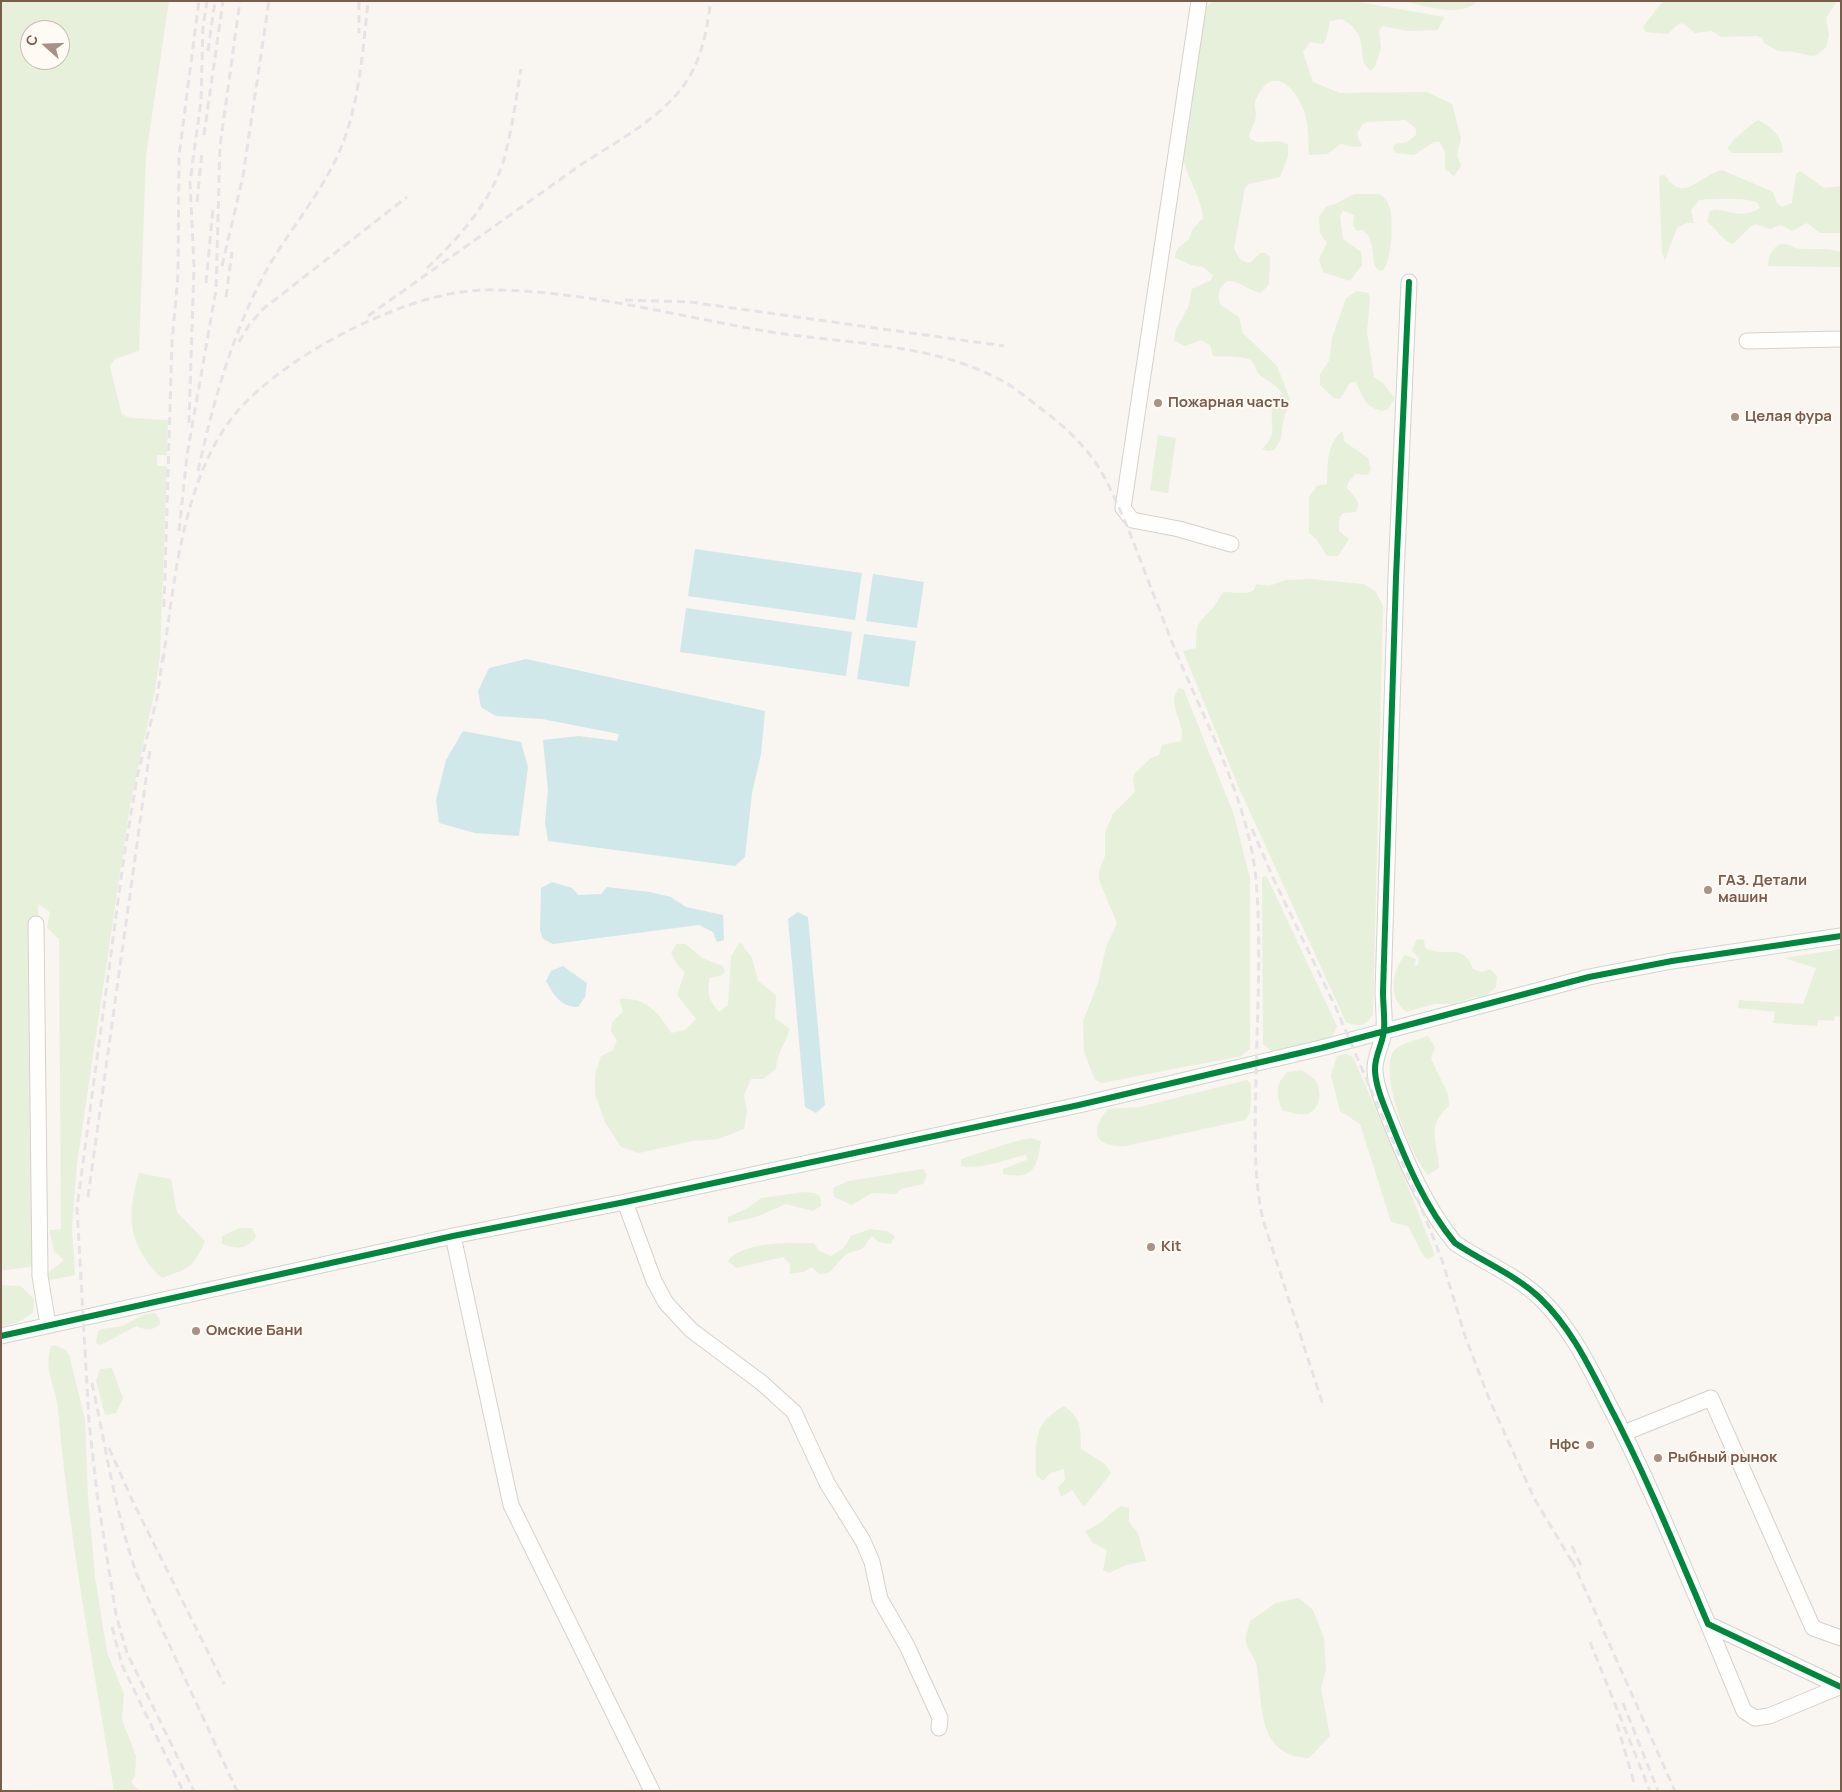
<!DOCTYPE html>
<html>
<head>
<meta charset="utf-8">
<style>
  body { margin:0 }
  #map { position:relative; width:1842px; height:1792px; overflow:hidden; background:#f9f5f0; font-family:Manrope,sans-serif }
  canvas { display:block }
  .frame { position:absolute; inset:0; border:2px solid #7a5c4d; pointer-events:none }
  .north { position:absolute; left:20px; top:20px; width:50px; height:50px; box-sizing:border-box; background:#fffaf3; border:1px solid #cabbb1; border-radius:50%; rotate:290deg; font-size:14px; font-weight:700; line-height:20px; text-align:center; color:#7a5c4d }
  .north::after { content:''; display:block; margin:auto; width:18px; height:22px; background:#a69286; clip-path:polygon(50% 0,100% 100%,50% 72%,0 100%) }
</style>
</head>
<body>
<div id="map">
<canvas width="1842" height="1792"></canvas>
<div class="frame"></div>
<div class="north">С</div>
</div>
<script>
const ctx = document.querySelector('canvas').getContext('2d');
ctx.lineJoin = 'round';
function paint(path, color) { ctx.fillStyle = color; ctx.fill(path, 'evenodd'); }
function trace(path, color, width, dash) { ctx.strokeStyle = color; ctx.lineWidth = width; ctx.lineCap = dash ? 'butt' : 'round'; ctx.setLineDash(dash || []); ctx.stroke(path); }
function write(font, color, halo, rows, align = 'center') {
  ctx.font = font + ' Manrope,sans-serif'; ctx.lineWidth = 4; ctx.setLineDash([]); ctx.textBaseline = 'middle'; ctx.strokeStyle = halo; ctx.fillStyle = color; for (const [text, x, y, turn = 0] of rows) {
    ctx.save(); ctx.translate(x, y); ctx.rotate((+turn || 0) * Math.PI / 180); ctx.textAlign = isNaN(turn) ? turn : align; if (halo) ctx.strokeText(text, 0, 0); ctx.fillText(text, 0, 0); ctx.restore();
  }
}
paint(new Path2D(`
  M 1,1 L 169,1 L 146,156 L 139,351 L 115,359 L 110,366 L 122,415 L 131,418 L 168,420 L 167,455 L 157,455 L 157,466 L 167,466 L 160,656 L 155,690 L 130,805 L 77,1164 L 72,1226 L 75,1275 L 46,1281 L 47,1274 L 64,1260 L 54,1251 L 49,1230 L 61,1229 L 59,939 L 47,928 L 50,912 L 38,904 L 48,1264 L 1,1271 ZM 30,30 L 60,30 L 60,60 L 30,60 Z
  M 1213,1 L 1353,1 L 1444,17 L 1438,30 L 1407,31 L 1383,26 L 1379,30 L 1381,48 L 1375,66 L 1371,71 C 1353,58 1374,37 1342,19 L 1330,21 L 1326,39 L 1323,44 L 1310,42 L 1303,52 L 1313,82 L 1340,93 L 1427,92 L 1452,104 L 1461,138 L 1457,155 L 1461,166 L 1454,176 L 1445,169 L 1445,152 L 1440,142 L 1434,142 L 1414,155 L 1397,153 L 1393,149 L 1395,144 L 1407,142 L 1416,135 L 1416,129 L 1406,120 L 1367,122 L 1362,125 L 1357,134 L 1362,146 L 1354,147 L 1341,144 L 1327,154 L 1309,155 C 1308,140 1309,120 1302,106 C 1292,84 1271,67 1257,97 C 1253,104 1256,108 1256,115 C 1256,122 1250,130 1249,137 C 1258,148 1276,137 1288,144 L 1288,156 L 1280,177 L 1249,184 L 1245,188 L 1234,248 C 1237,256 1241,262 1250,263 L 1260,253 L 1266,253 L 1270,257 L 1269,284 L 1261,293 C 1248,291 1242,281 1227,281 C 1219,287 1216,296 1221,305 L 1239,317 L 1243,333 L 1277,366 L 1290,399 L 1283,422 L 1281,439 L 1274,450 L 1268,451 L 1262,449 C 1280,433 1268,423 1273,407 C 1274,402 1279,397 1282,393 C 1276,384 1267,381 1260,375 C 1256,371 1255,365 1252,361 C 1246,355 1222,358 1213,356 L 1210,345 L 1201,340 L 1185,346 L 1174,341 L 1176,330 L 1189,305 L 1192,289 L 1211,280 L 1213,275 L 1203,267 L 1191,265 L 1175,258 C 1175,248 1181,245 1189,240 L 1192,230 L 1203,218 C 1202,196 1183,173 1182,151 L 1205,8 Z
  M 1401,1 L 1478,1 C 1460,19 1424,5 1401,1 Z
  M 1665,1 L 1837,1 L 1826,18 L 1829,35 L 1826,47 L 1817,55 L 1811,56 L 1795,52 L 1778,51 L 1764,43 L 1762,38 L 1757,36 L 1727,37 L 1721,37 L 1712,31 L 1695,33 L 1683,23 L 1677,25 L 1668,34 L 1646,32 L 1643,27 L 1659,6 Z
  M 1758,120 C 1772,128 1782,135 1783,153 L 1732,153 L 1728,149 C 1731,140 1749,126 1758,120 Z
  M 1722,170 L 1773,192 L 1777,203 L 1782,207 L 1792,203 L 1796,174 L 1800,171 L 1824,188 L 1841,186 L 1841,233 L 1820,233 L 1807,223 L 1792,231 L 1781,225 L 1770,229 L 1756,224 L 1750,227 L 1733,244 C 1723,241 1716,228 1707,222 L 1710,211 C 1724,205 1737,222 1760,208 L 1758,203 C 1747,197 1712,199 1699,200 L 1691,210 L 1694,223 L 1687,223 L 1677,228 L 1665,260 L 1662,253 L 1659,176 L 1665,175 C 1683,205 1700,175 1722,170 Z
  M 1356,194 L 1379,194 C 1384,197 1388,201 1389,206 C 1394,217 1392,264 1382,271 L 1377,269 L 1374,264 L 1372,246 L 1368,235 L 1363,230 L 1357,231 L 1353,226 L 1354,215 L 1343,211 L 1340,216 L 1343,239 L 1361,252 L 1362,265 L 1350,281 L 1323,272 L 1319,259 L 1327,243 L 1320,233 L 1319,216 L 1327,206 C 1338,205 1345,197 1356,194 Z
  M 1782,244 C 1790,244 1795,249 1801,249 C 1818,250 1823,247 1841,252 L 1841,267 L 1768,266 C 1769,256 1771,247 1782,244 Z
  M 1357,291 L 1368,293 L 1370,298 L 1367,332 L 1374,377 L 1383,383 L 1395,398 L 1388,409 L 1382,411 C 1363,406 1364,398 1356,382 L 1350,383 L 1340,399 L 1334,398 L 1320,385 L 1320,374 L 1329,361 L 1332,338 L 1346,298 Z
  M 1342,431 L 1345,442 L 1368,458 L 1371,470 L 1367,475 L 1355,474 L 1348,483 L 1347,488 C 1354,496 1362,502 1356,512 L 1343,513 L 1339,518 L 1339,531 L 1349,539 L 1338,556 L 1327,556 L 1317,540 L 1309,533 L 1309,497 L 1317,486 L 1327,484 C 1328,464 1326,445 1342,431 Z
  M 1158,435 L 1176,438 L 1168,493 L 1150,490 Z
  M 1309,579 L 1364,584 L 1376,592 L 1383,606 L 1373,1014 C 1366,1027 1359,1027 1346,1022 L 1239,788 L 1183,651 L 1196,648 C 1197,622 1195,627 1212,609 C 1217,604 1219,596 1224,592 L 1246,593 L 1253,591 L 1257,584 L 1269,586 L 1286,580 Z
  M 1179,688 L 1184,690 L 1234,815 L 1250,878 L 1250,1049 L 1241,1056 L 1102,1083 L 1095,1080 L 1084,1052 L 1083,1021 L 1098,983 L 1106,947 L 1117,923 L 1099,880 L 1099,871 L 1105,856 L 1105,833 L 1113,814 L 1135,792 L 1133,780 L 1135,773 L 1151,758 L 1159,755 L 1162,745 L 1181,741 C 1187,725 1165,703 1179,688 Z
  M 1264,876 L 1267,877 L 1337,1026 L 1334,1034 L 1329,1039 L 1272,1052 L 1263,1044 L 1262,878 Z
  M 1417,939 L 1424,940 L 1425,948 C 1446,959 1463,941 1473,969 L 1482,972 L 1490,969 L 1497,976 L 1496,987 L 1484,998 L 1475,997 L 1453,1004 L 1435,1004 L 1406,1012 C 1388,997 1391,972 1405,955 L 1416,959 L 1414,966 L 1418,965 L 1419,958 L 1412,950 Z
  M 740,942 L 752,958 L 758,981 L 776,995 L 775,1018 L 790,1029 C 785,1045 777,1053 776,1069 L 763,1079 L 751,1079 L 744,1095 L 747,1111 L 744,1129 L 718,1139 L 692,1141 L 639,1153 L 621,1147 L 605,1122 L 595,1094 L 595,1075 L 601,1056 L 613,1050 L 617,1040 L 611,1032 L 612,1022 L 623,1012 L 619,999 C 645,996 659,1013 671,1033 L 685,1030 L 696,1019 L 677,995 L 685,972 L 676,963 L 671,952 L 677,944 L 686,944 L 702,958 L 723,966 L 725,972 L 720,976 L 710,978 C 706,992 709,1001 719,1012 L 728,1005 L 731,957 Z
  M 1841,949 L 1841,1017 L 1835,1016 L 1834,1021 L 1818,1020 L 1817,1026 L 1773,1023 L 1775,1012 L 1738,1008 L 1739,1000 L 1803,1004 L 1816,968 L 1784,958 Z
  M 1428,1036 L 1435,1047 L 1431,1059 L 1448,1094 L 1449,1106 C 1425,1127 1438,1142 1439,1168 L 1428,1175 C 1411,1156 1379,1076 1393,1052 C 1398,1044 1419,1039 1428,1036 Z
  M 1346,1054 L 1353,1057 L 1394,1151 L 1433,1250 L 1434,1256 L 1429,1259 L 1424,1257 L 1408,1226 L 1391,1222 L 1360,1124 L 1340,1111 L 1331,1075 L 1337,1056 Z
  M 1302,1070 C 1306,1073 1312,1077 1315,1080 C 1322,1090 1321,1107 1310,1113 C 1301,1117 1290,1112 1282,1110 C 1276,1093 1275,1085 1287,1072 Z
  M 1247,1080 L 1251,1084 C 1251,1096 1253,1112 1245,1120 L 1126,1146 C 1096,1148 1088,1132 1108,1109 L 1140,1107 Z
  M 1030,1138 L 1041,1141 C 1037,1168 1034,1180 1003,1174 L 1003,1169 L 1027,1160 L 1026,1155 C 1004,1159 984,1170 961,1166 L 961,1159 L 1013,1142 Z
  M 923,1169 L 927,1175 L 923,1184 L 901,1189 L 896,1194 L 872,1193 L 852,1205 L 834,1197 L 833,1188 L 848,1181 Z
  M 139,1173 L 171,1179 L 177,1212 L 205,1241 C 193,1269 189,1268 162,1278 C 128,1246 126,1217 139,1173 Z
  M 805,1192 L 814,1193 L 820,1196 L 821,1206 L 813,1211 L 786,1204 L 756,1217 L 728,1223 L 728,1217 L 748,1208 L 761,1198 Z
  M 240,1228 L 252,1228 L 256,1237 C 246,1250 238,1249 222,1244 L 222,1236 Z
  M 870,1229 L 887,1231 L 895,1236 L 891,1244 L 879,1242 L 872,1236 L 862,1249 L 846,1254 L 829,1273 L 819,1274 L 812,1267 L 803,1272 L 790,1274 L 790,1264 L 783,1257 L 736,1268 L 728,1261 C 742,1241 791,1243 814,1243 L 819,1251 L 831,1256 L 844,1248 L 851,1236 Z
  M 1,1285 L 21,1286 L 34,1299 L 33,1313 L 19,1322 L 1,1327 Z
  M 155,1313 L 159,1318 L 160,1324 C 150,1332 147,1330 136,1326 L 101,1345 L 96,1343 L 98,1331 C 106,1327 114,1328 122,1326 C 136,1320 139,1314 155,1313 Z
  M 54,1345 L 64,1349 L 69,1354 L 85,1420 L 88,1497 L 95,1577 L 107,1652 L 124,1694 L 122,1720 L 136,1756 L 135,1776 L 131,1782 L 139,1791 L 114,1791 C 93,1663 69,1537 58,1409 C 56,1385 43,1371 51,1346 Z
  M 112,1368 L 123,1398 L 116,1413 L 105,1415 L 96,1381 L 100,1369 Z
  M 1064,1406 C 1081,1418 1081,1429 1081,1449 L 1105,1464 L 1111,1473 L 1084,1507 L 1072,1490 L 1061,1497 L 1058,1487 L 1065,1480 L 1064,1469 L 1050,1473 L 1043,1481 L 1036,1475 C 1036,1441 1032,1424 1064,1406 Z
  M 1121,1506 L 1129,1508 L 1129,1522 L 1138,1533 L 1146,1561 L 1126,1565 L 1109,1573 L 1103,1570 L 1107,1550 L 1093,1543 L 1085,1531 C 1102,1525 1107,1515 1121,1506 Z
  M 1299,1598 L 1313,1610 L 1324,1638 L 1326,1670 L 1321,1688 L 1330,1736 L 1309,1758 C 1257,1756 1263,1707 1257,1668 C 1256,1658 1246,1649 1246,1640 C 1246,1633 1249,1627 1250,1621 L 1276,1603 Z`), '#e7f0db');
paint(new Path2D(`
  M 695,549 L 862,573 L 855,620 L 688,596 Z
  M 873,574 L 924,582 L 917,628 L 866,621 Z
  M 686,608 L 852,632 L 846,676 L 680,652 Z
  M 864,634 L 916,641 L 909,687 L 857,679 Z
  M 526,659 L 765,711 L 761,754 L 752,793 L 745,857 L 735,866 L 548,841 L 545,822 L 548,790 L 543,740 L 579,736 L 617,741 L 619,734 L 542,719 L 496,716 L 481,707 L 478,691 L 489,668 Z
  M 463,731 L 521,742 L 528,767 L 519,836 L 475,833 L 439,823 L 436,800 L 446,760 Z
  M 552,882 L 572,888 L 578,895 L 601,894 L 607,887 L 650,892 L 671,897 L 686,907 L 723,915 L 724,940 L 717,942 L 713,932 L 699,925 L 553,944 L 543,939 L 540,930 L 541,888 Z
  M 798,912 L 808,917 L 825,1105 L 816,1113 L 805,1107 L 788,919 Z
  M 563,966 L 587,983 L 585,997 L 578,1007 C 559,1006 555,996 546,981 L 551,971 Z`), '#d0e8ea');
const minor = new Path2D(`
  M 1199,1 L 1123,508 L 1132,520 L 1179,529 L 1231,544
  M 1409,282 L 1396,577 L 1383,992 C 1383,1004 1385,1018 1384,1030 C 1383,1044 1374,1056 1375,1071 C 1376,1087 1383,1103 1389,1118 C 1406,1161 1425,1207 1455,1243 C 1483,1262 1516,1275 1540,1298 C 1571,1328 1589,1366 1608,1403 C 1646,1475 1676,1549 1708,1624 L 1841,1687
  M 1747,341 L 1841,339
  M 36,924 L 40,1276 L 48,1325
  M 625,1202 L 654,1281 L 666,1303 L 691,1330 L 762,1383 L 794,1412 L 827,1483 L 863,1541 L 872,1562 L 880,1599 L 907,1646 L 940,1718 L 939,1728
  M 453,1236 L 511,1505 L 652,1791
  M 1,1336 L 453,1236 L 625,1202 L 1079,1105 L 1321,1048 L 1589,977 L 1672,961 L 1841,936
  M 1624,1433 L 1711,1398 L 1813,1628 L 1841,1638
  M 1708,1624 L 1744,1711 L 1755,1718 L 1769,1716 L 1839,1687`);
trace(minor, '#d7d1cb', 17);
trace(minor, '#fefefd', 15);
trace(new Path2D(`
  M 359,2 L 359,33
  M 208,51 L 215,1
  M 204,135 L 223,1
  M 197,202 L 202,152
  M 222,266 L 243,176 L 269,1
  M 427,268 C 459,238 491,202 504,159 C 512,130 516,99 521,69
  M 206,283 L 213,208
  M 226,297 L 232,252
  M 625,300 L 690,302 L 1004,346
  M 368,316 C 438,266 509,216 579,166 C 615,142 658,121 684,85 C 701,61 706,35 710,6
  M 239,342 L 249,325 L 263,309 L 407,197
  M 189,423 L 194,266 L 190,182 L 201,101 L 203,26 L 207,1
  M 198,471 C 214,399 233,329 270,264 C 295,222 327,186 344,140 C 360,96 363,48 368,2
  M 179,531 L 187,455 L 216,290 L 220,146 L 240,1
  M 164,607 L 172,341 L 178,275 L 179,156 L 199,1
  M 163,655 L 157,698 L 137,777 L 124,856 L 77,1208 L 89,1422 L 97,1494 L 116,1615 L 127,1653 L 194,1791
  M 163,661 C 174,582 183,478 235,414 C 263,380 316,346 356,327 C 401,306 448,288 499,290 C 589,292 677,316 765,331 C 843,344 928,342 999,379 C 1016,388 1032,402 1048,414 C 1063,426 1078,439 1090,455 C 1107,477 1116,502 1127,526 C 1143,566 1158,607 1174,647 C 1206,726 1252,804 1257,892 C 1261,954 1257,1018 1256,1081 C 1255,1128 1253,1174 1263,1220 L 1323,1405
  M 1252,829 L 1274,880 L 1335,1006 L 1420,1204 L 1442,1260 L 1465,1336 L 1490,1401 L 1534,1498 L 1574,1565
  M 88,1197 L 150,750
  M 92,1383 C 106,1448 115,1512 137,1575 L 237,1791
  M 109,1448 L 133,1502 L 224,1684
  M 1572,1546 L 1581,1566
  M 1572,1560 L 1675,1791
  M 112,1627 L 122,1665 L 183,1791
  M 1590,1642 L 1650,1791
  M 1623,1703 L 1658,1791
  M 1617,1724 L 1635,1786`), '#e6e3e7', 3, [8, 5]);
trace(new Path2D(`
  M 1409,282 L 1396,577 L 1383,992 C 1383,1004 1385,1018 1384,1030 C 1383,1044 1374,1056 1375,1071 C 1376,1087 1383,1103 1389,1118 C 1406,1161 1425,1207 1455,1243 C 1483,1262 1516,1275 1540,1298 C 1571,1328 1589,1366 1608,1403 C 1646,1475 1676,1549 1708,1624 L 1841,1687
  M 1,1336 L 453,1236 L 625,1202 L 1079,1105 L 1321,1048 L 1589,977 L 1672,961 L 1841,936`), '#00873e', 6);
for (const [x, y, r, color] of [
  [1158,403,5,"#a69286"],
  [1735,417,5,"#a69286"],
  [1708,890,5,"#a69286"],
  [1151,1247,5,"#a69286"],
  [196,1331,5,"#a69286"],
  [1590,1445,5,"#a69286"],
  [1658,1458,5,"#a69286"]
]) { const dot = new Path2D(); dot.arc(x, y, r, 0, 2 * Math.PI); ctx.fillStyle = color; ctx.fill(dot); trace(dot, '#fffaf3', 2); }
write('bold 15px', '#7a5c4d', '#fffaf3', [
  ["Пожарная часть",1168,403],
  ["Целая фура",1745,417],
  ["ГАЗ. Детали",1718,881],
  ["машин",1718,898],
  ["Kit",1161,1247],
  ["Омские Бани",206,1331],
  ["Нфс",1580,1445,"right"],
  ["Рыбный рынок",1668,1458]
], 'left');
</script>
</body>
</html>
